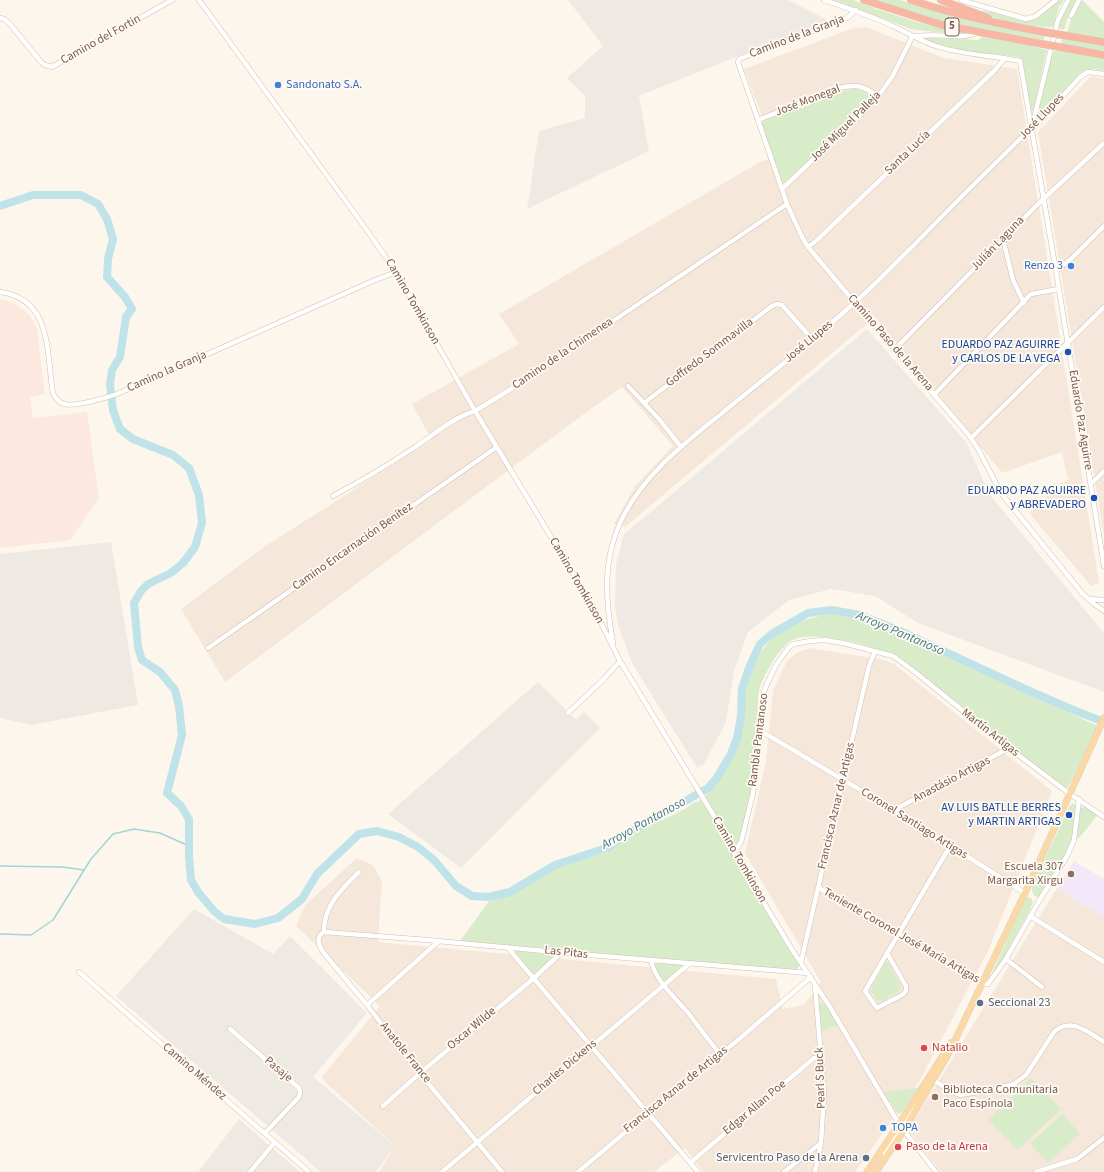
<!DOCTYPE html>
<html>
<head>
<meta charset="utf-8">
<style>
  body { margin:0 }
  canvas { display:block; background:#fdf6ec }
</style>
</head>
<body>
<canvas width="1104" height="1172"></canvas>
<script>
const ctx = document.querySelector('canvas').getContext('2d');
ctx.lineJoin = 'round';
function paint(path, color) { ctx.fillStyle = color; ctx.fill(path, 'evenodd'); }
function trace(path, color, width, dash) { ctx.strokeStyle = color; ctx.lineWidth = width; ctx.lineCap = dash ? 'butt' : 'round'; ctx.setLineDash(dash || []); ctx.stroke(path); }
function write(font, color, halo, rows, align = 'center') {
  ctx.font = font + ' "Source Sans 3",sans-serif'; ctx.lineWidth = 3.5; ctx.setLineDash([]); ctx.textBaseline = 'middle'; ctx.strokeStyle = halo; ctx.fillStyle = color; for (const [text, x, y, turn = 0] of rows) {
    ctx.save(); ctx.translate(x, y); ctx.rotate((+turn || 0) * Math.PI / 180); ctx.textAlign = isNaN(turn) ? turn : align; if (halo) ctx.strokeText(text, 0, 0); ctx.fillText(text, 0, 0); ctx.restore();
  }
}
paint(new Path2D(`
  M 866,27 L 944,58 L 1017,69 L 1099,583 L 1091,586 L 1029,513 L 1059,484 L 1068,480 L 1062,452 L 1002,473 L 875,317 L 625,527 L 614,524 L 635,486 L 673,446 L 622,387 L 592,408 L 225,682 L 181,609 L 264,547 L 432,440 L 412,404 L 519,344 L 499,314 L 758,163 L 777,156 L 744,69 L 851,29 Z
  M 1091,76 L 1104,79 L 1104,536 L 1038,132 Z
  M 810,648 L 884,660 L 894,664 L 1052,791 L 988,951 L 919,1082 L 855,1172 L 703,1172 L 685,1148 L 654,1172 L 379,1172 L 395,1146 L 321,1078 L 380,1006 L 296,926 L 305,905 L 357,858 L 373,865 L 382,881 L 378,942 L 776,979 L 783,1009 L 804,1005 L 821,982 L 745,853 L 766,761 L 773,690 L 787,661 L 798,652 Z
  M 1057,888 L 1104,917 L 1104,1172 L 941,1172 L 911,1133 L 911,1126 Z`), '#f5e8da');
paint(new Path2D(`
  M 0,299 L 14,303 L 23,309 L 30,316 L 37,328 L 45,394 L 30,397 L 33,418 L 87,412 L 99,498 L 70,540 L 0,548 Z`), '#fde8e0');
paint(new Path2D(`
  M 568,0 L 788,0 L 831,22 L 736,57 L 639,96 L 649,151 L 527,209 L 539,131 L 585,118 L 585,96 L 567,78 L 603,46 Z
  M 867,329 L 966,442 L 990,495 L 1104,633 L 1104,692 L 918,623 L 875,596 L 831,589 L 789,600 L 748,632 L 734,671 L 726,722 L 704,764 L 697,768 L 632,663 L 618,625 L 615,607 L 616,564 L 624,534 L 670,496 Z
  M 111,542 L 138,705 L 31,725 L 0,718 L 0,554 Z
  M 538,682 L 576,720 L 584,712 L 600,728 L 461,868 L 388,814 Z
  M 194,909 L 273,954 L 290,936 L 367,1013 L 313,1077 L 395,1146 L 376,1172 L 321,1172 L 116,996 Z
  M 239,1119 L 300,1172 L 198,1172 Z`), '#efe9e4');
paint(new Path2D(`
  M 1074,861 L 1104,879 L 1104,917 L 1057,888 Z`), '#f3e8fa');
paint(new Path2D(`
  M 834,0 L 853,0 L 876,9 L 914,21 L 962,34 L 934,32 L 911,29 Z
  M 874,0 L 900,0 L 912,4 L 1045,35 L 1044,40 L 947,23 Z
  M 1057,0 L 1064,0 L 1059,7 L 1053,27 C 1029,27 1001,22 978,11 C 996,9 1022,27 1036,19 C 1044,15 1050,6 1057,0 Z
  M 1071,0 L 1076,0 L 1069,14 L 1064,30 L 1058,28 L 1060,21 Z
  M 1080,0 L 1082,0 L 1104,22 L 1104,38 L 1067,32 L 1074,9 Z
  M 920,37 L 978,40 L 982,37 L 1022,44 L 1047,50 L 1033,111 L 1031,112 L 1030,110 L 1022,59 L 1018,57 C 987,53 946,52 920,37 Z
  M 1062,38 L 1104,45 L 1104,51 L 1061,44 Z
  M 1060,50 L 1104,59 L 1104,71 L 1092,69 L 1083,71 L 1041,116 L 1038,116 L 1037,114 L 1052,52 Z
  M 852,89 C 861,89 870,93 870,104 L 786,182 L 782,182 L 761,124 L 761,122 L 821,99 Z
  M 828,614 L 840,614 L 867,621 L 1098,726 L 1068,787 L 1066,788 L 1058,783 L 901,658 C 879,647 814,629 792,640 C 780,646 761,679 759,691 C 757,705 758,719 757,734 C 756,751 755,768 752,785 C 750,806 742,827 737,847 L 734,847 L 705,796 C 717,784 733,761 738,745 C 742,729 742,712 744,696 C 747,670 764,640 787,628 C 800,621 813,617 828,614 Z
  M 701,800 L 710,814 L 800,964 L 798,968 L 796,970 L 768,968 L 460,941 L 490,900 L 512,892 L 529,881 L 558,867 L 607,852 L 632,835 L 687,808 L 693,803 Z
  M 1073,803 L 1076,806 L 1073,839 L 1069,849 L 1039,897 L 1036,897 C 1032,893 1031,890 1033,884 L 1070,805 Z
  M 1085,807 L 1096,814 L 1097,816 L 1079,838 L 1077,838 L 1080,809 L 1081,808 Z
  M 1028,897 L 1031,898 L 1033,902 L 1030,910 L 996,972 L 988,982 L 1026,898 Z
  M 516,950 L 556,954 L 556,955 L 538,972 L 533,973 L 530,972 L 515,954 Z
  M 658,962 L 682,964 L 683,965 L 664,982 L 654,967 L 655,965 Z
  M 885,962 L 888,962 L 901,986 L 899,991 L 881,1001 L 877,1000 L 871,991 L 872,987 Z
  M 819,1003 L 825,1004 L 838,1025 L 821,1031 L 818,1007 Z
  M 1031,1078 L 1061,1109 L 1018,1150 L 988,1120 Z
  M 918,1088 L 902,1112 L 898,1114 L 884,1092 Z
  M 1062,1114 L 1080,1134 L 1048,1163 L 1030,1144 Z`), '#d8ecc9');
trace(new Path2D(`
  M 0,866 L 63,867 L 84,870
  M 0,934 L 31,935 L 53,920 L 91,859 L 113,834 L 134,829 L 160,833 L 189,846`), '#a5d3da', 1.5);
trace(new Path2D(`
  M 0,206 L 33,195 L 81,195 L 98,204 L 107,219 L 113,239 L 108,259 L 107,277 L 125,297 L 132,309 L 126,317 L 120,357 L 112,370 L 110,384 L 113,410 L 120,429 L 133,439 L 173,455 L 189,468 L 199,495 L 202,523 L 195,547 L 183,563 L 171,573 L 148,584 L 141,591 L 134,603 L 138,647 L 142,660 L 160,672 L 175,690 L 179,706 L 182,735 L 167,793 L 181,806 L 189,819 L 189,857 L 191,880 L 198,892 L 214,911 L 224,919 L 255,924 L 278,918 L 302,899 L 317,874 L 359,834 L 377,831 L 399,837 L 418,847 L 434,860 L 456,886 L 472,896 L 488,897 L 510,892 L 555,865 L 609,847 L 627,833 L 646,824 L 708,788 L 716,779 L 731,754 L 737,738 L 741,716 L 742,689 L 749,668 L 760,644 L 773,633 L 808,613 L 831,610 L 860,615 L 900,631 L 1025,689 L 1071,709 L 1104,722`), '#bfe3e8', 8);
const minor = new Path2D(`
  M 199,0 L 366,229 L 396,272 L 475,411 L 591,603 L 620,661 L 714,816 L 734,853 L 791,948 L 830,1007 L 899,1124 L 936,1172
  M 824,0 C 848,8 872,16 895,27 C 908,33 919,40 933,45 C 961,55 991,55 1020,61 L 1056,271 L 1104,566
  M 961,0 L 1026,19 L 1036,16 L 1056,0
  M 856,10 L 847,18 L 739,59 L 738,62 L 787,204 L 802,237 L 808,247 L 856,304 L 967,433 L 977,447 L 1001,493 L 1082,593 L 1094,604 L 1104,611
  M 1071,16 L 1079,0
  M 0,18 L 4,19 L 10,24 L 41,62 L 45,65 L 52,67 L 172,0
  M 912,37 C 935,31 956,41 978,33
  M 758,120 L 838,88 C 857,84 863,85 878,97
  M 1032,127 L 1058,20 L 1068,0
  M 783,188 L 875,101 L 892,77 L 912,37
  M 1003,239 L 1013,280 L 1024,303
  M 808,247 L 816,241 L 994,71 L 1005,58
  M 1056,271 L 1072,258 L 1104,226
  M 0,292 C 53,299 46,353 53,393 C 55,398 58,402 64,404 C 75,407 106,398 117,394 L 373,281 L 396,272
  M 895,349 L 1038,204 L 1104,143
  M 628,386 L 659,419 L 681,447
  M 934,395 L 1031,294 L 1059,289
  M 644,403 L 772,306 L 777,304 L 782,305 L 812,339
  M 971,438 L 1104,307
  M 1091,484 L 1104,471
  M 333,496 C 361,481 388,465 415,447 C 435,434 452,418 475,411 L 524,381 L 787,204
  M 1088,599 L 1104,600
  M 613,643 C 605,598 602,557 624,515 C 646,473 685,443 721,414 C 766,377 812,342 854,303 C 874,286 892,266 911,248 C 949,209 987,171 1026,133 L 1032,130 L 1080,77 L 1088,72 L 1104,74
  M 208,648 L 497,447
  M 568,713 L 603,680 L 620,661
  M 761,731 L 894,810 L 1025,893
  M 894,810 L 1009,748
  M 734,853 L 741,842 L 753,793 L 761,731 L 763,695 L 766,686 L 776,665 L 789,647 L 794,644 L 810,641 L 824,640 L 843,643 L 893,656 L 915,672 L 1009,748 L 1070,794 L 1104,817
  M 819,888 L 983,984 L 988,984 L 1006,959 L 1039,901 L 1067,856 L 1074,840 L 1079,799
  M 1030,916 L 1104,962
  M 324,932 L 427,940 L 566,953 L 808,973
  M 324,932 C 315,937 319,945 323,952 L 367,1005 L 413,1065 L 502,1172
  M 324,932 C 323,907 342,888 359,872
  M 507,947 L 698,1172
  M 887,953 L 906,986 L 906,991 L 902,995 L 877,1008 L 865,991 C 893,943 922,894 950,846
  M 1006,959 L 1042,987
  M 651,961 C 657,983 675,997 689,1014 C 699,1027 709,1041 720,1054
  M 801,962 L 869,666 L 875,651
  M 79,972 L 309,1172
  M 815,985 L 824,1093 L 821,1143 L 815,1172
  M 367,1005 L 439,941
  M 230,1029 L 299,1088 L 300,1093 L 299,1097 L 265,1133
  M 932,1079 L 952,1092 L 960,1095 L 985,1091 L 1014,1084 L 1026,1075 L 1054,1032 C 1070,1016 1090,1033 1104,1042
  M 383,1106 L 420,1073 L 534,978 L 561,953
  M 902,1128 L 904,1122 L 914,1106
  M 885,1154 L 899,1132 L 900,1126
  M 691,1162 L 814,1058 L 821,1057
  M 250,1172 L 275,1142
  M 442,1172 L 689,964
  M 578,1172 L 648,1113 L 738,1040 L 811,977
  M 784,1172 L 821,1143
  M 1036,1172 L 1077,1159 L 1104,1138`);
const major = new Path2D(`
  M 867,1172 L 899,1124 L 951,1043
  M 876,1172 L 904,1130 L 949,1053 L 1025,893 L 1104,718`);
const highway = new Path2D(`
  M 864,0 L 942,25 L 1042,44
  M 911,0 C 955,15 999,24 1044,32
  M 941,0 L 988,18
  M 1062,35 L 1104,42
  M 1060,47 L 1104,55`);
trace(minor, '#d1beb0', 5.5);
trace(major, '#dad1cd', 7);
trace(highway, '#dad1cd', 8);
trace(minor, '#fff', 4.5);
trace(major, '#fbd9a5', 6);
trace(highway, '#f7b7a3', 7);
const highwayBridge = new Path2D(`
  M 1044,32 L 1062,35
  M 1042,44 L 1060,47`);
trace(highwayBridge, '#dad1cd', 8, []);
trace(highwayBridge, '#f7b7a3', 7);
for (const [x, y, r, color] of [
  [278,85,4,"#3f7fe0"],
  [1071,266,4,"#3f7fe0"],
  [1068,352,4,"#1a4fb4"],
  [1094,498,4,"#1a4fb4"],
  [1069,815,4,"#1a4fb4"],
  [1071,874,4,"#8d6e63"],
  [980,1003,4,"#5c6f8a"],
  [924,1048,4,"#e0444e"],
  [935,1097,4,"#8d6e63"],
  [883,1128,4,"#3f7fe0"],
  [898,1147,4,"#e0444e"],
  [866,1158,4,"#5c6f8a"]
]) { const dot = new Path2D(); dot.arc(x, y, r, 0, 2 * Math.PI); ctx.fillStyle = color; ctx.fill(dot); trace(dot, '#fffaf3', 1.5); }
for (const [x, y, w] of [
  [952,27,14]
]) { const box = new Path2D(); box.roundRect(x - w / 2, y - 9, w, 18, 3); ctx.fillStyle = '#fffaf3'; ctx.fill(box); trace(box, '#7a5c4d', 1); }
write('bold 11px', '#7a5c4d', null, [
  ["5",952,27]
]);
write('12px', '#7a5c4d', '#fffaf3', [
  ["Camino de la Granja",797,37,-21],
  ["Camino del Fortin",101,40,-29],
  ["José Monegal",808,101,-21],
  ["José Llupes",1042,117,-46],
  ["José Miguel Palleja",846,127,-45],
  ["Santa Lucía",908,153,-44],
  ["Julián Laguna",998,244,-46],
  ["Camino Tomkinson",412,302,60],
  ["José Llupes",809,342,-40],
  ["Camino Paso de la Arena",890,343,49],
  ["Goffredo Sommavilla",710,353,-37],
  ["Camino de la Chimenea",563,354,-34],
  ["Camino la Granja",167,372,-24],
  ["Eduardo Paz Aguirre",1080,420,81],
  ["Camino Encarnación Benítez",353,547,-35],
  ["Camino Tomkinson",576,581,60],
  ["Martín Artigas",990,733,38],
  ["Rambla Pantanoso",759,740,-83],
  ["Anastásio Artigas",952,780,-28],
  ["Francisca Aznar de Artigas",837,806,-77],
  ["Coronel Santiago Artigas",914,824,32],
  ["Camino Tomkinson",739,860,60],
  ["Teniente Coronel José María Artigas",901,936,30],
  ["Las Pitas",566,953,6],
  ["Oscar Wilde",472,1029,-40],
  ["Anatole France",405,1053,51],
  ["Charles Dickens",565,1068,-40],
  ["Pasaje",278,1070,40],
  ["Camino Méndez",194,1072,41],
  ["Pearl S Buck",821,1078,-92],
  ["Francisca Aznar de Artigas",676,1090,-39],
  ["Edgar Allan Poe",755,1108,-40]
]);
write('12px', '#366cbe', '#fffaf3', [
  ["Sandonato S.A.",286,85],
  ["Renzo 3",1063,266,"right"],
  ["TOPA",891,1128]
], 'left');
write('12px', '#164399', '#fffaf3', [
  ["EDUARDO PAZ AGUIRRE",1060,345],
  ["y CARLOS DE LA VEGA",1060,359],
  ["EDUARDO PAZ AGUIRRE",1086,491],
  ["y ABREVADERO",1086,505],
  ["AV LUIS BATLLE BERRES",1061,808],
  ["y MARTIN ARTIGAS",1061,822]
], 'right');
write('12px', '#785e54', '#fffaf3', [
  ["Escuela 307",1063,867],
  ["Margarita Xirgu",1063,881],
  ["Biblioteca Comunitaria",943,1090,"left"],
  ["Paco Espínola",943,1104,"left"]
], 'right');
write('12px', '#4e5e75', '#fffaf3', [
  ["Seccional 23",988,1003],
  ["Servicentro Paso de la Arena",858,1158,"right"]
], 'left');
write('12px', '#be3a42', '#fffaf3', [
  ["Natalio",932,1048],
  ["Paso de la Arena",906,1147]
], 'left');
write('italic 13px', '#437c86', '#fffaf3', [
  ["Arroyo Pantanoso",900,634,23],
  ["Arroyo Pantanoso",644,824,-29]
]);
</script>
</body>
</html>
